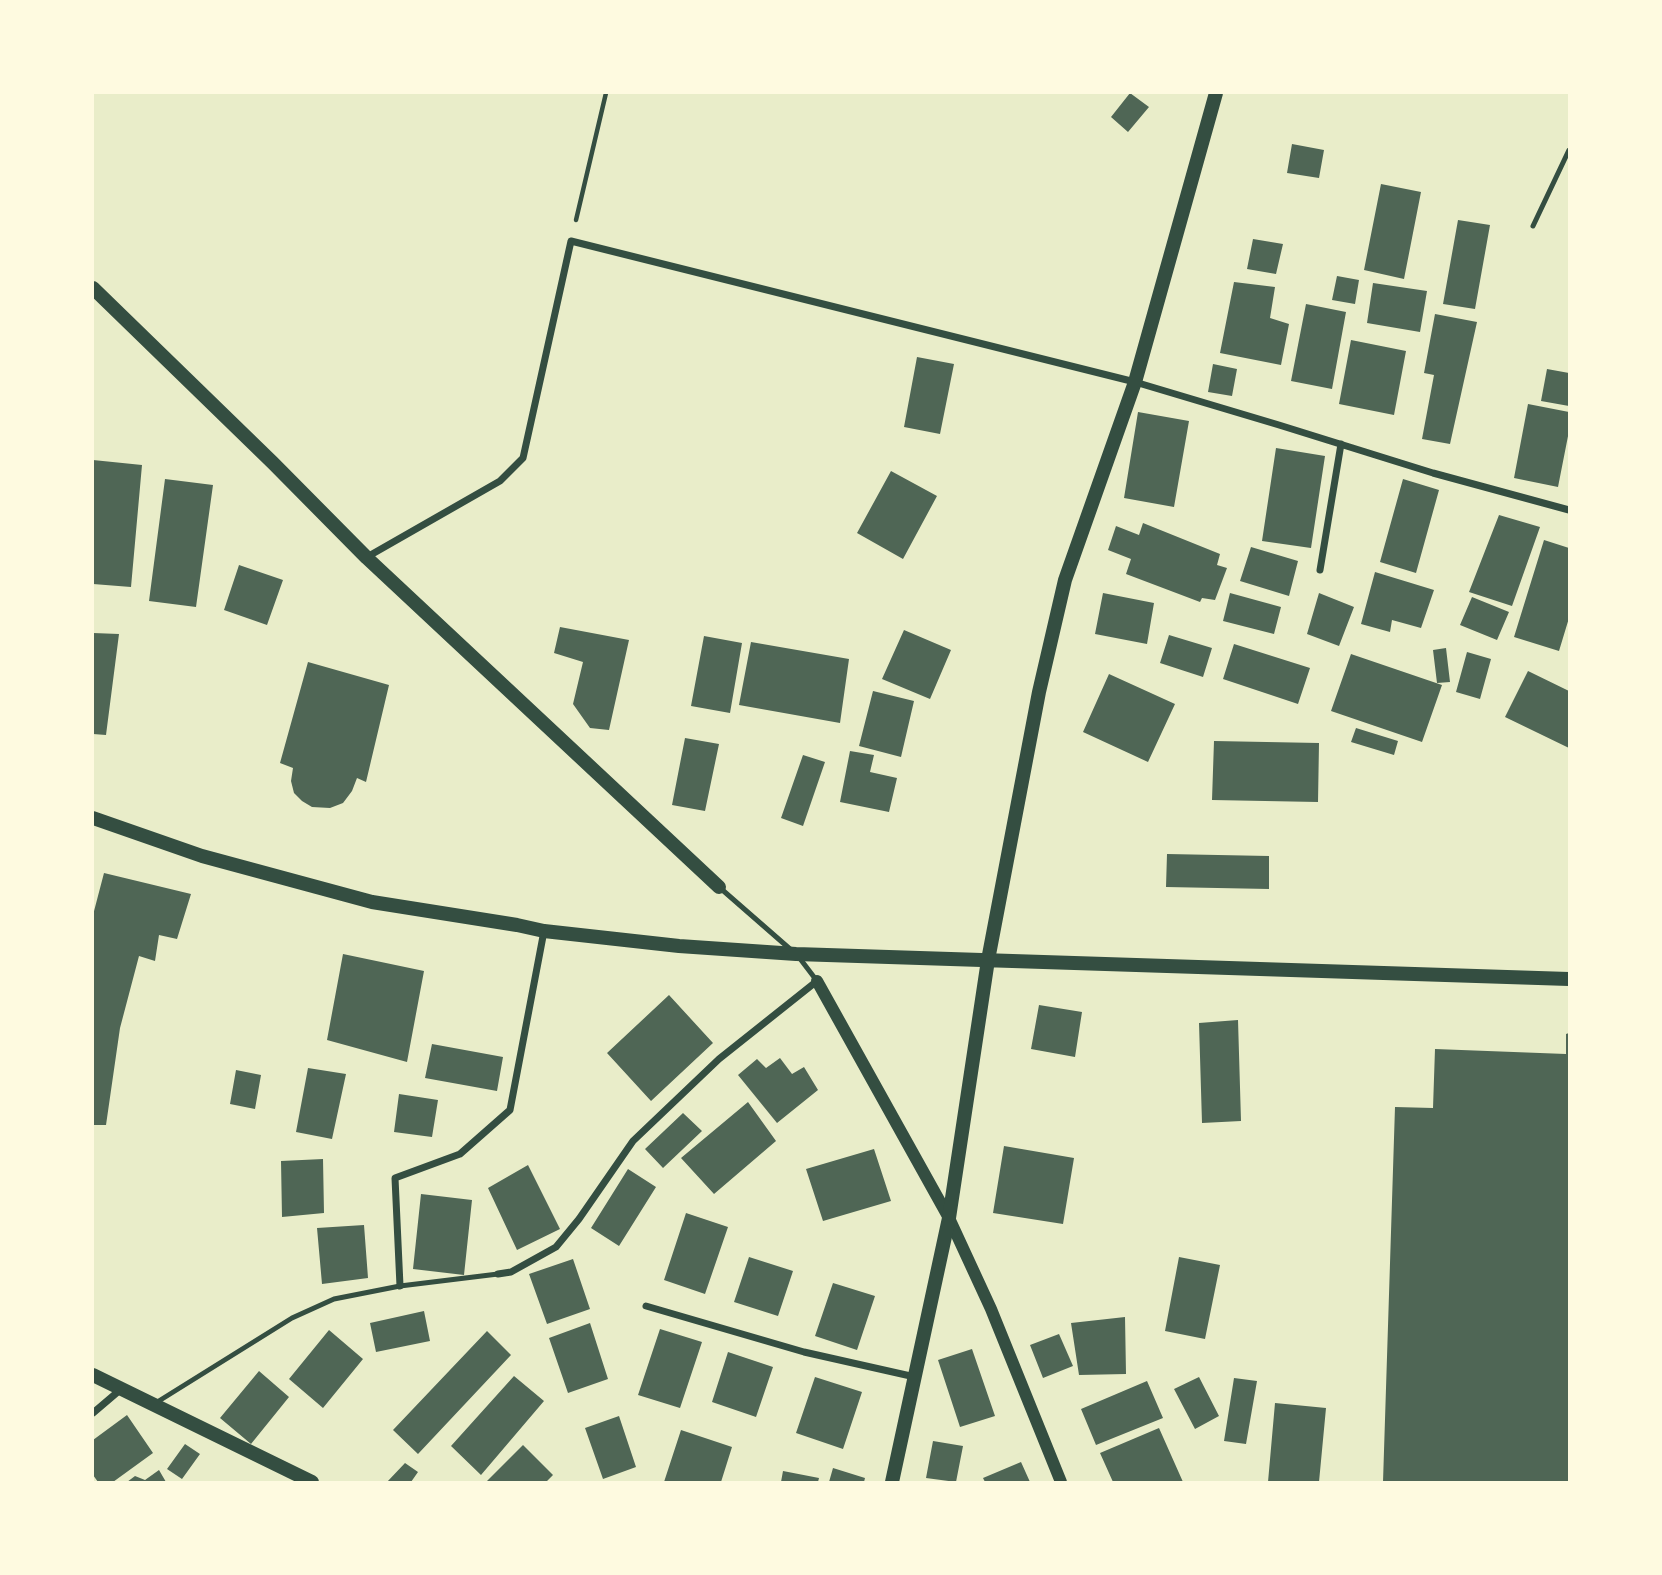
<!DOCTYPE html>
<html>
<head>
<meta charset="utf-8">
<style>
  body { margin:0 }
  #map { position:relative; width:1662px; height:1575px; overflow:hidden; background:#e9edc9; font-family:Montserrat,sans-serif }
  canvas { display:block }
  .frame { position:absolute; inset:0; border:94px solid #fefae0; pointer-events:none }
</style>
</head>
<body>
<div id="map">
<canvas width="1662" height="1575"></canvas>
<div class="frame"></div>
</div>
<script>
const ctx = document.querySelector('canvas').getContext('2d');
ctx.lineJoin = 'round';
function paint(path, color) { ctx.fillStyle = color; ctx.fill(path, 'evenodd'); }
function trace(path, color, width, dash) { ctx.strokeStyle = color; ctx.lineWidth = width; ctx.lineCap = dash ? 'butt' : 'round'; ctx.setLineDash(dash || []); ctx.stroke(path); }
paint(new Path2D(`
  M 1130,93 L 1149,107 L 1128,132 L 1111,117 Z
  M 1292,144 L 1324,150 L 1319,178 L 1287,173 Z
  M 1381,184 L 1421,192 L 1404,279 L 1364,270 Z
  M 1458,220 L 1490,225 L 1475,309 L 1443,304 Z
  M 1253,239 L 1283,244 L 1276,274 L 1247,269 Z
  M 1337,276 L 1359,280 L 1355,304 L 1332,300 Z
  M 1234,282 L 1275,287 L 1270,318 L 1289,324 L 1281,365 L 1220,353 Z
  M 1373,283 L 1427,291 L 1420,332 L 1367,323 Z
  M 1306,304 L 1346,312 L 1332,389 L 1291,381 Z
  M 1435,314 L 1477,322 L 1450,444 L 1422,439 L 1434,375 L 1424,373 Z
  M 1351,340 L 1406,351 L 1394,415 L 1339,404 Z
  M 917,357 L 954,364 L 940,434 L 904,427 Z
  M 1213,364 L 1237,369 L 1232,396 L 1208,392 Z
  M 1547,369 L 1569,373 L 1569,406 L 1541,401 Z
  M 1528,404 L 1569,412 L 1569,431 L 1558,487 L 1514,478 Z
  M 1138,412 L 1189,421 L 1174,507 L 1124,498 Z
  M 1276,448 L 1325,456 L 1311,548 L 1262,541 Z
  M 93,460 L 142,465 L 131,587 L 93,584 Z
  M 891,471 L 937,496 L 903,559 L 857,533 Z
  M 165,479 L 213,485 L 196,607 L 149,601 Z
  M 1403,479 L 1439,490 L 1416,573 L 1380,562 Z
  M 1499,515 L 1540,527 L 1512,606 L 1469,592 Z
  M 1143,523 L 1220,554 L 1217,565 L 1227,568 L 1215,600 L 1202,598 L 1200,602 L 1126,574 L 1131,559 L 1108,550 L 1116,526 L 1139,535 Z
  M 1544,540 L 1569,548 L 1569,618 L 1559,651 L 1514,637 Z
  M 1251,547 L 1298,561 L 1289,596 L 1240,581 Z
  M 239,565 L 283,580 L 267,625 L 224,610 Z
  M 1375,572 L 1434,590 L 1421,628 L 1392,620 L 1390,632 L 1361,624 Z
  M 1103,593 L 1154,603 L 1147,644 L 1095,634 Z
  M 1230,593 L 1281,607 L 1274,634 L 1223,621 Z
  M 1319,593 L 1354,607 L 1339,646 L 1307,634 Z
  M 1472,597 L 1509,612 L 1497,640 L 1460,625 Z
  M 560,627 L 629,640 L 609,730 L 590,728 L 573,704 L 583,662 L 554,653 Z
  M 904,630 L 951,650 L 930,699 L 882,679 Z
  M 93,633 L 119,634 L 106,735 L 93,734 Z
  M 1169,635 L 1212,648 L 1203,677 L 1160,663 Z
  M 704,636 L 742,643 L 730,713 L 691,706 Z
  M 751,642 L 849,659 L 840,723 L 739,705 Z
  M 1234,644 L 1310,668 L 1298,704 L 1223,679 Z
  M 1446,648 L 1450,682 L 1437,683 L 1433,650 Z
  M 1467,652 L 1491,659 L 1480,699 L 1456,692 Z
  M 1351,654 L 1442,685 L 1422,742 L 1331,711 Z
  M 308,662 L 389,685 L 366,782 L 357,778 L 352,791 L 343,803 L 330,808 L 312,807 L 302,801 L 294,793 L 291,781 L 293,768 L 280,763 Z
  M 1528,671 L 1569,691 L 1569,748 L 1505,717 Z
  M 1109,674 L 1175,704 L 1148,762 L 1083,732 Z
  M 873,691 L 914,701 L 901,757 L 859,746 Z
  M 1356,728 L 1398,741 L 1394,755 L 1351,742 Z
  M 685,738 L 719,744 L 705,811 L 672,805 Z
  M 1214,741 L 1319,743 L 1318,802 L 1212,800 Z
  M 850,751 L 874,755 L 870,772 L 897,778 L 889,812 L 840,802 Z
  M 803,755 L 825,762 L 803,826 L 781,818 Z
  M 1167,854 L 1269,856 L 1269,889 L 1166,887 Z
  M 104,873 L 191,894 L 177,939 L 159,935 L 155,961 L 139,956 L 120,1028 L 106,1125 L 93,1125 L 93,915 Z
  M 343,954 L 424,971 L 407,1062 L 327,1040 Z
  M 669,995 L 713,1043 L 651,1101 L 607,1053 Z
  M 1039,1005 L 1082,1012 L 1075,1057 L 1031,1049 Z
  M 1238,1020 L 1241,1121 L 1202,1123 L 1199,1023 Z
  M 1569,1033 L 1569,1482 L 1383,1482 L 1395,1107 L 1433,1108 L 1435,1049 L 1566,1054 L 1566,1034 Z
  M 432,1044 L 503,1057 L 497,1091 L 425,1078 Z
  M 780,1058 L 792,1074 L 804,1067 L 818,1090 L 777,1123 L 738,1075 L 757,1059 L 766,1068 Z
  M 308,1068 L 346,1074 L 332,1139 L 296,1132 Z
  M 236,1070 L 261,1075 L 255,1109 L 230,1104 Z
  M 399,1094 L 438,1100 L 432,1137 L 394,1132 Z
  M 748,1102 L 776,1141 L 714,1194 L 681,1158 Z
  M 683,1113 L 702,1131 L 663,1168 L 645,1149 Z
  M 1004,1146 L 1074,1158 L 1063,1224 L 993,1213 Z
  M 874,1149 L 891,1201 L 823,1221 L 806,1169 Z
  M 323,1159 L 324,1213 L 282,1217 L 281,1161 Z
  M 528,1165 L 560,1229 L 517,1250 L 488,1188 Z
  M 628,1169 L 656,1187 L 619,1246 L 591,1228 Z
  M 421,1194 L 472,1200 L 464,1275 L 413,1269 Z
  M 686,1213 L 728,1227 L 705,1294 L 664,1280 Z
  M 364,1225 L 368,1278 L 322,1284 L 317,1228 Z
  M 749,1257 L 793,1271 L 778,1316 L 734,1302 Z
  M 1179,1257 L 1220,1265 L 1205,1339 L 1165,1331 Z
  M 573,1259 L 590,1309 L 547,1324 L 529,1274 Z
  M 833,1283 L 875,1296 L 857,1350 L 815,1336 Z
  M 424,1311 L 430,1341 L 376,1352 L 370,1323 Z
  M 1125,1317 L 1126,1374 L 1079,1375 L 1071,1323 Z
  M 590,1323 L 608,1379 L 568,1393 L 549,1338 Z
  M 660,1329 L 702,1342 L 680,1408 L 638,1395 Z
  M 329,1330 L 363,1359 L 323,1408 L 289,1379 Z
  M 487,1331 L 511,1355 L 418,1454 L 393,1430 Z
  M 1059,1334 L 1073,1366 L 1043,1378 L 1030,1345 Z
  M 972,1349 L 995,1416 L 960,1427 L 938,1360 Z
  M 728,1352 L 773,1367 L 756,1417 L 712,1402 Z
  M 259,1371 L 289,1397 L 251,1444 L 220,1418 Z
  M 514,1376 L 544,1401 L 481,1475 L 451,1446 Z
  M 815,1377 L 862,1392 L 843,1449 L 796,1433 Z
  M 1199,1377 L 1219,1416 L 1195,1429 L 1174,1389 Z
  M 1234,1378 L 1257,1381 L 1246,1444 L 1224,1441 Z
  M 1147,1381 L 1163,1418 L 1096,1445 L 1081,1409 Z
  M 1275,1403 L 1326,1408 L 1319,1482 L 1268,1482 Z
  M 127,1415 L 153,1453 L 113,1482 L 98,1482 L 93,1475 L 93,1440 Z
  M 619,1416 L 636,1467 L 603,1479 L 585,1428 Z
  M 1159,1428 L 1183,1482 L 1113,1482 L 1100,1453 Z
  M 681,1430 L 732,1447 L 721,1482 L 664,1482 Z
  M 933,1441 L 963,1446 L 956,1482 L 926,1478 Z
  M 185,1444 L 200,1454 L 182,1479 L 167,1469 Z
  M 523,1445 L 553,1475 L 546,1482 L 486,1482 Z
  M 1021,1462 L 1030,1482 L 985,1482 L 983,1478 Z
  M 405,1463 L 418,1472 L 411,1482 L 387,1482 Z
  M 833,1468 L 865,1478 L 864,1482 L 829,1482 Z
  M 159,1470 L 166,1482 L 127,1482 L 135,1476 L 145,1480 Z
  M 783,1471 L 819,1478 L 818,1482 L 781,1482 Z`), '#4f6655');
trace(new Path2D(`
  M 576,220 L 606,93`), '#344e41', 4.5);
trace(new Path2D(`
  M 1533,226 L 1569,150
  M 719,887 L 790,949
  M 798,956 L 817,981
  M 154,1404 L 292,1318 L 334,1299 L 400,1286 L 498,1274`), '#344e41', 5);
trace(new Path2D(`
  M 367,557 L 500,481 L 523,458 L 571,241 L 1135,382 L 1279,425 L 1433,473 L 1569,510
  M 1320,570 L 1341,444
  M 498,1274 L 511,1272 L 556,1247 L 579,1219 L 633,1141 L 719,1059 L 817,981
  M 400,1286 L 395,1178 L 460,1154 L 510,1110 L 544,931
  M 646,1306 L 804,1352 L 915,1377
  M 93,1413 L 120,1390`), '#344e41', 7);
trace(new Path2D(`
  M 817,981 L 949,1218 L 991,1309 L 1061,1482`), '#344e41', 12);
trace(new Path2D(`
  M 93,288 L 273,463 L 367,558 L 719,887
  M 93,818 L 202,856 L 372,902 L 517,925 L 544,931 L 679,946 L 796,954 L 1569,979
  M 93,1375 L 312,1482
  M 892,1482 L 949,1218 L 988,960 L 1039,692 L 1065,580 L 1135,382 L 1216,93`), '#344e41', 14);
</script>
</body>
</html>
